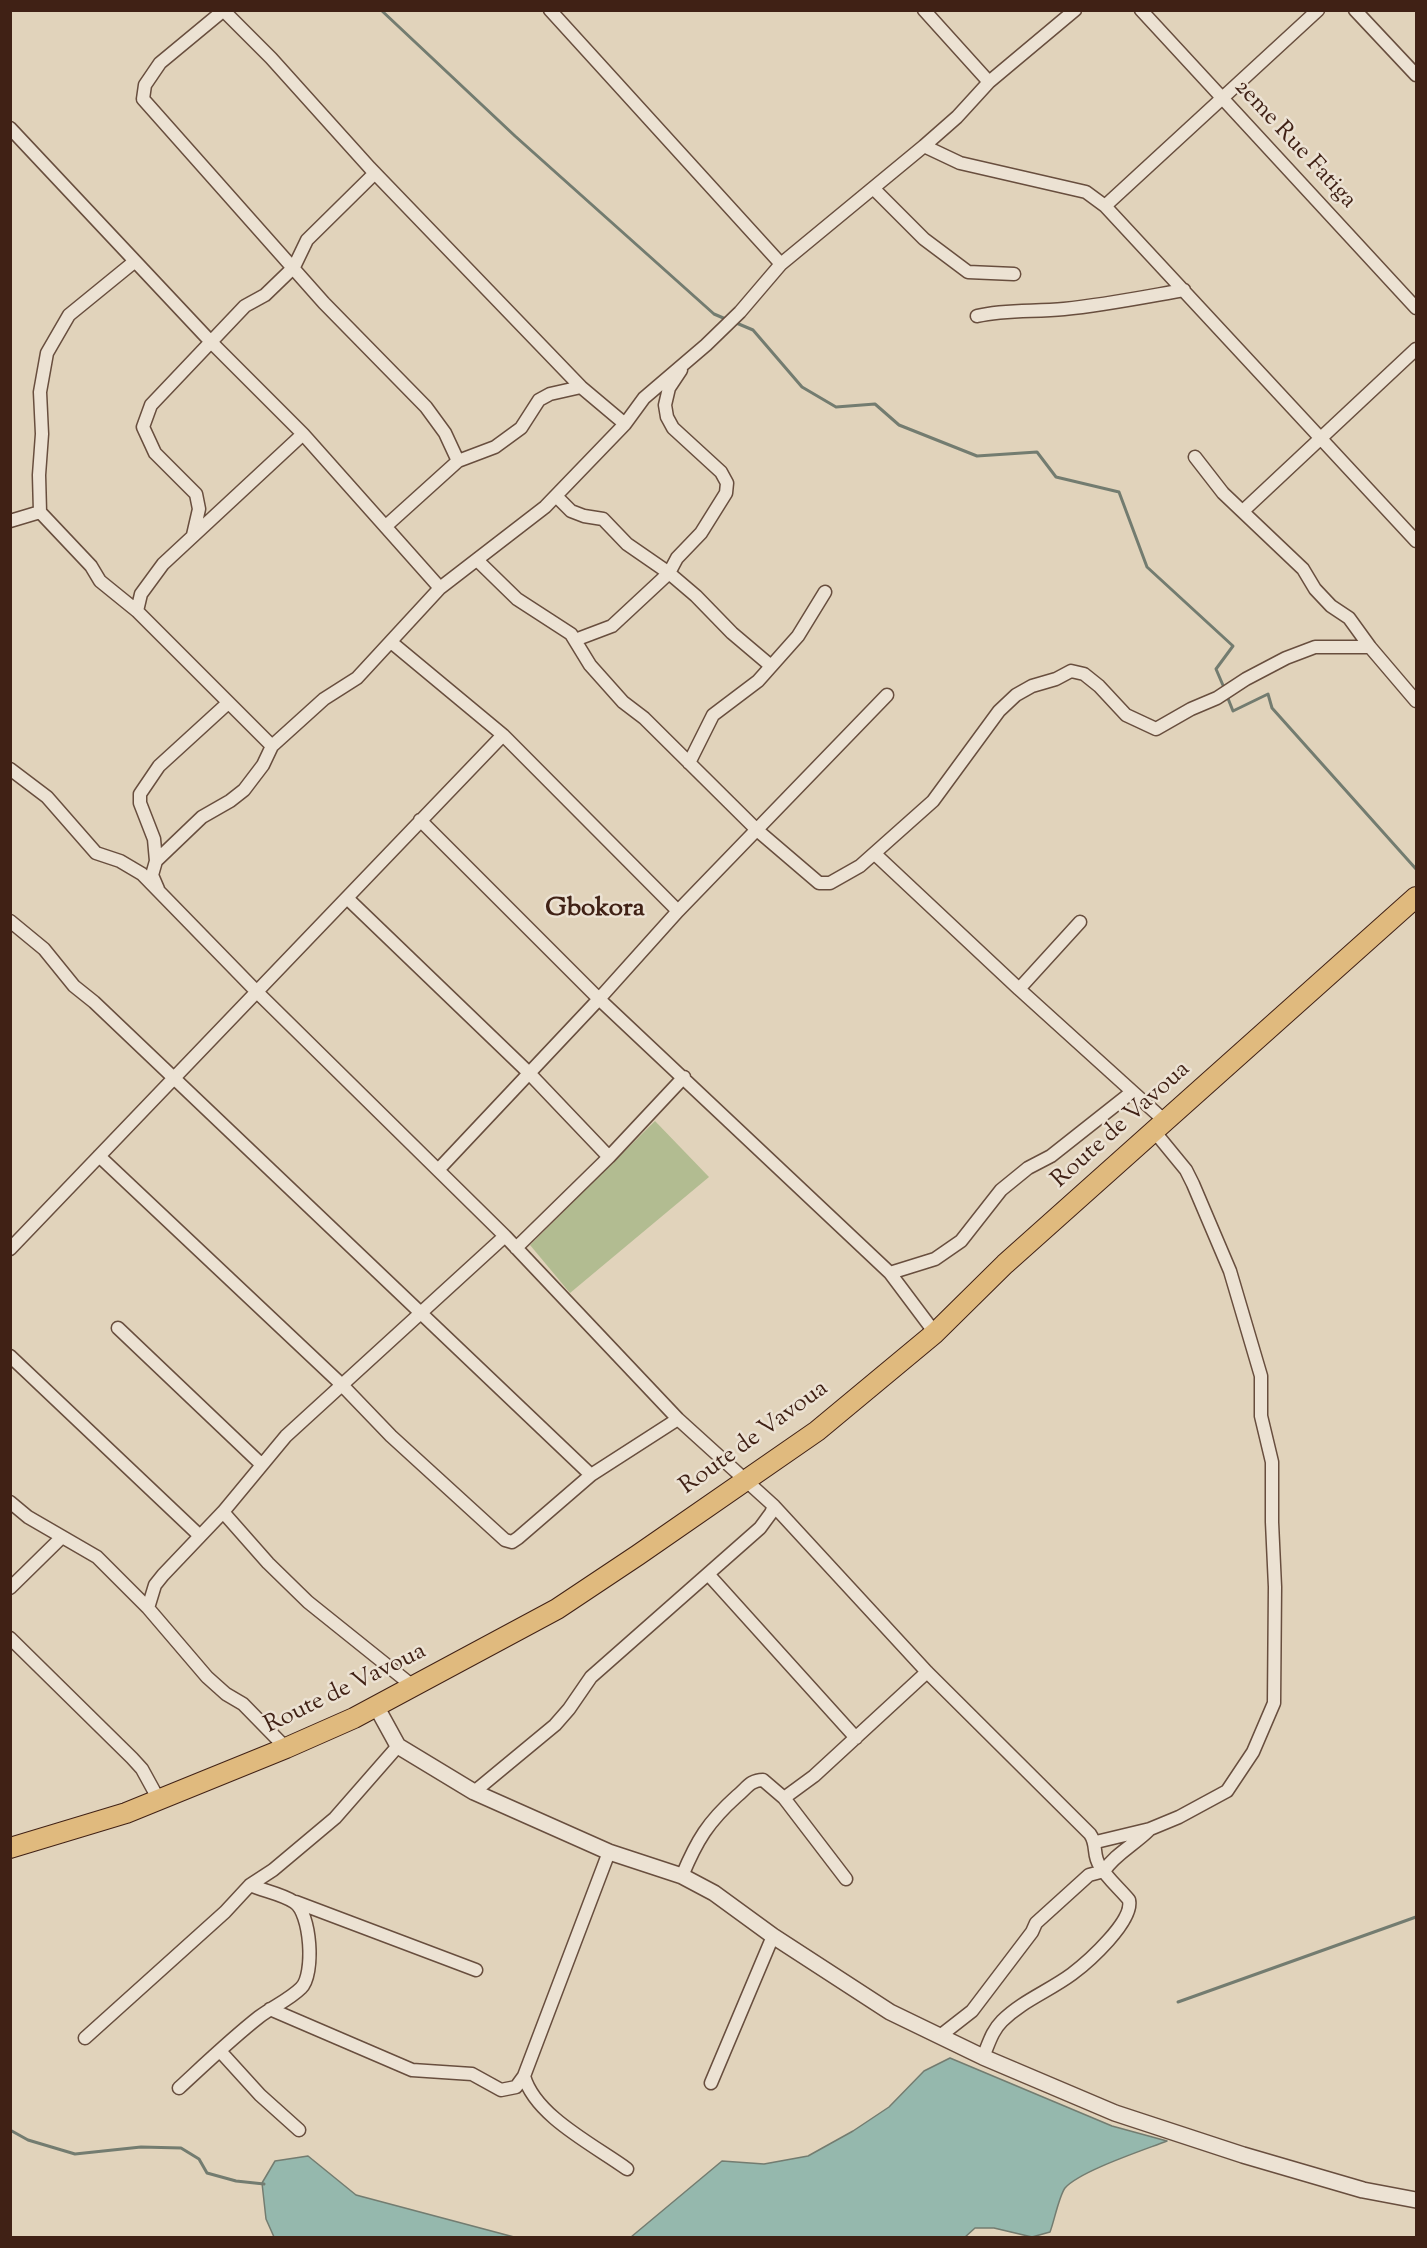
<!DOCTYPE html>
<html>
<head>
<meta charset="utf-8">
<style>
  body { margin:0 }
  #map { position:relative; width:1427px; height:2248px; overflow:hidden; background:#e1d3bb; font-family:"Sorts Mill Goudy",serif }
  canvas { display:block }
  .frame { position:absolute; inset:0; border:12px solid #402115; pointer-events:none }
</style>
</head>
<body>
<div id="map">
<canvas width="1427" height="2248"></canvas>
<div class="frame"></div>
</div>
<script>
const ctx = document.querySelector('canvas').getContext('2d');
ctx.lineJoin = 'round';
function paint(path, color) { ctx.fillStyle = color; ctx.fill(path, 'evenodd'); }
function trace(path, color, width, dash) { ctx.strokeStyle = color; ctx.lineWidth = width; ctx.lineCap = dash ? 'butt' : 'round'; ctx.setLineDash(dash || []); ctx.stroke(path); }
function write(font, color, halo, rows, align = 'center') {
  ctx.font = font + ' "Sorts Mill Goudy",serif'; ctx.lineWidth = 5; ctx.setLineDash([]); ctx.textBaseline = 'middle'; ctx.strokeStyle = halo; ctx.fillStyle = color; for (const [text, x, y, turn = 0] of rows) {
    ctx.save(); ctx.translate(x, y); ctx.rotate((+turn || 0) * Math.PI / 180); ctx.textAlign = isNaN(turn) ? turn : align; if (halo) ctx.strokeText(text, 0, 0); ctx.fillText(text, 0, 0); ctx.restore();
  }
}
paint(new Path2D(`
  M 655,1121 L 709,1177 L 570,1293 L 530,1245 Z`), '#b2bc91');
const water = new Path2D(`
  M 950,2058 L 1112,2126 L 1167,2141 C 1144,2150 1080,2171 1065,2188 C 1059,2196 1054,2222 1050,2232 L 1032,2237 L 994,2228 L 975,2228 L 964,2238 L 631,2237 L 722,2161 L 764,2164 L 808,2156 L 853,2131 L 889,2107 L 924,2071 Z
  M 308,2156 L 356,2195 L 514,2237 L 274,2237 L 266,2219 L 262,2183 L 275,2161 Z`);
paint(water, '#95b8ad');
trace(water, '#737c70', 1.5);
trace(new Path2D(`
  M 381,10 L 515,136 L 714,314 L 728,320
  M 734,322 L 753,330 L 802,387 L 836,407 L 875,404 L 899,425 L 977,456 L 1037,452 L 1056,477 L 1119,492 L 1147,567 L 1233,646 L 1216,669 L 1225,690
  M 1227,696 L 1233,711 L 1268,694 L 1272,708 L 1416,869
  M 1178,2002 L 1416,1917
  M 10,2130 L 28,2140 L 75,2154 L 141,2147 L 181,2148 L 199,2159 L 207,2173 L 236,2181 L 264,2184`), '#737c70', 3);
const minor = new Path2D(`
  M 223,10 L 271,58 L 370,168 L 581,387 L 625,424
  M 224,10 L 160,63 L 145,85 L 143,99 L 324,303 L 426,407 L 445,433 L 458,461
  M 550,10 L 781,264
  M 924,10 L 989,82
  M 1141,10 L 1416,308
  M 1355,10 L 1416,75
  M 10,128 L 211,342 L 303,434 L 440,588
  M 924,146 L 960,163 L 1086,192 L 1105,206 L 1416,541
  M 873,188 L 924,239 L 968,272 L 1014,274
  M 1105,206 L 1318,10
  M 134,262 L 69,315 L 47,353 L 40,392 L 42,434 L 39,475 L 40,512 L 91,566 L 100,581 L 137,611 L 272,746
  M 977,316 C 1006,309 1034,312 1064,309 C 1104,305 1144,297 1184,290
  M 1195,457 L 1223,493 L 1303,569 L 1315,589 L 1331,606 L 1349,618 L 1370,647 L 1416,701
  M 556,496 L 571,511 L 584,516 L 603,519 L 627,544 L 669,573 L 696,596 L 732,633 L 771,666
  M 1243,511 L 1416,349
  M 10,521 L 40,512
  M 386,526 L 458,461 L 495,447 L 521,428 L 539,400 L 550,394 L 581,387
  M 193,535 L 199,509 L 196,494 L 155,453 L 143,427 L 151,405 L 245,306 L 265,295 L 294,267 L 307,240 L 375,173
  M 477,560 L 517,599 L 571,634 L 590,665 L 623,702 L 644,718 L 757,830 L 819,883 L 830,883 L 860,866 L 933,801 L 999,711 L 1016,695 L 1032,686 L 1056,679 L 1071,671 L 1084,674 L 1099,686 L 1126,715 L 1156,729 L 1191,709 L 1217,698 L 1246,679 L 1286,658 L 1315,647 L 1370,647
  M 137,611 L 141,594 L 163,564 L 303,434
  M 575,640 L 612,626 L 669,573 L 677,558 L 701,533 L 726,493 L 727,483 L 721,472 L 673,428 L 667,417 L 665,405 L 669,388 L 681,370
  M 391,642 L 503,735 L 678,911
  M 689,763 L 713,715 L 758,681 L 798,636 L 825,592
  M 10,769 L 47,797 L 96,853 L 120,861 L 142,874 L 257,992 L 505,1236 L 678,1419 L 774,1506 L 927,1672 L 1090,1834 C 1098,1845 1092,1855 1100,1866 C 1107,1878 1120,1889 1129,1900 C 1134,1921 1088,1962 1072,1974 C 1049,1991 1022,2001 1002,2021 C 992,2031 989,2043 983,2057
  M 420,820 L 599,999 L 890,1273 L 935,1333
  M 875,854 L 1019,989
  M 156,861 L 154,839 L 140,803 L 140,794 L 159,766 L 228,703
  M 158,889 L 152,875 L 156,861 L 202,817 L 230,801 L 244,790 L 263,765 L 272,746 L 324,699 L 357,678 L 440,588 L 545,507 L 625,424 L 644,398 L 706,345 L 740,312 L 781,264 L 924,146 L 957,117 L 989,82 L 1075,10
  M 347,898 L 528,1072 L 609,1157
  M 10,921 L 44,949 L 74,986 L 94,1002 L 591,1475 L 678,1419
  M 1080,922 L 1019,989 L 1166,1122
  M 99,1156 L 341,1384 L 391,1436 L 505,1540 L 512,1542 L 518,1538 L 591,1475
  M 438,1170 L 599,999 L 678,911 L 887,695
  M 516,1248 L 609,1157 L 684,1077
  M 10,1249 L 503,735
  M 890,1273 L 935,1259 L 961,1241 L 1001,1190 L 1028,1168 L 1051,1156 L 1132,1092
  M 118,1328 L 261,1464
  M 10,1356 L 200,1536
  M 10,1502 L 28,1517 L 97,1557 L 148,1608 L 207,1677 L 226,1694 L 243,1704 L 286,1748
  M 223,1512 L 268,1563 L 308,1602 L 414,1687
  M 708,1574 L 856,1738
  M 10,1588 L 62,1537
  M 148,1608 L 155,1585 L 163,1575 L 223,1512 L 286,1436 L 505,1236
  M 10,1638 L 132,1758 L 142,1769 L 159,1800
  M 474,1792 L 555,1725 L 569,1709 L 591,1677 L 760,1528 L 771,1513 L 774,1506
  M 784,1798 L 846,1879
  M 1096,1842 L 1150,1829 L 1179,1817 L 1227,1791 L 1253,1752 L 1274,1703 L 1275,1587 L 1272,1522 L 1272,1462 L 1261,1416 L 1261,1376 L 1230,1271 L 1193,1184 L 1186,1170 L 1154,1131
  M 682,1876 C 697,1840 708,1822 737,1796 C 747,1788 750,1780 763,1780 L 784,1798 L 814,1776 L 927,1672
  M 296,1902 L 476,1970
  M 270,2009 L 412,2070 L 472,2074 L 501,2090 L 516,2087 L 524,2076 L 609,1852
  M 940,2036 L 972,2011 L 1032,1932 L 1036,1923 L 1089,1875 L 1104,1871 C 1115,1854 1134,1845 1149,1830
  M 85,2038 L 225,1912 L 250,1885 L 273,1870 L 335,1818 L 398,1746
  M 220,2051 L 260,2095 L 299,2130
  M 524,2076 C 535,2116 594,2145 627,2169
  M 711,2083 L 773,1936
  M 179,2088 C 205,2064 231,2039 259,2017 C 272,2007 289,2000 301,1988 C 315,1975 311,1912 294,1902 C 282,1894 264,1891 250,1885`);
const tertiary = new Path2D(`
  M 376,1706 L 398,1746 L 474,1792 L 609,1852 L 682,1876 L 714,1893 L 773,1936 L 890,2012 L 983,2057 L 1115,2113 L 1243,2155 L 1363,2190 L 1416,2200`);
const primary = new Path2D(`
  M 10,1848 L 126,1813 L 286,1748 L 354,1718 L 557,1609 L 638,1555 L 817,1431 L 935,1333 L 1005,1264 L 1416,897`);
trace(minor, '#684e3e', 15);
trace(tertiary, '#684e3e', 18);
trace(primary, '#402115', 22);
trace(minor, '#ece2d3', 12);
trace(tertiary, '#ece2d3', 15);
trace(primary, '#e0ba7e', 20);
write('24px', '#402115', '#ece2d3', [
  ["2eme Rue Fatiga",1294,145,47],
  ["Route de Vavoua",1122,1126,-42],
  ["Route de Vavoua",755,1439,-36],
  ["Route de Vavoua",346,1690,-26]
]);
write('bold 26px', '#402115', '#ece2d3', [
  ["Gbokora",595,911]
]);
</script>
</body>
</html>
